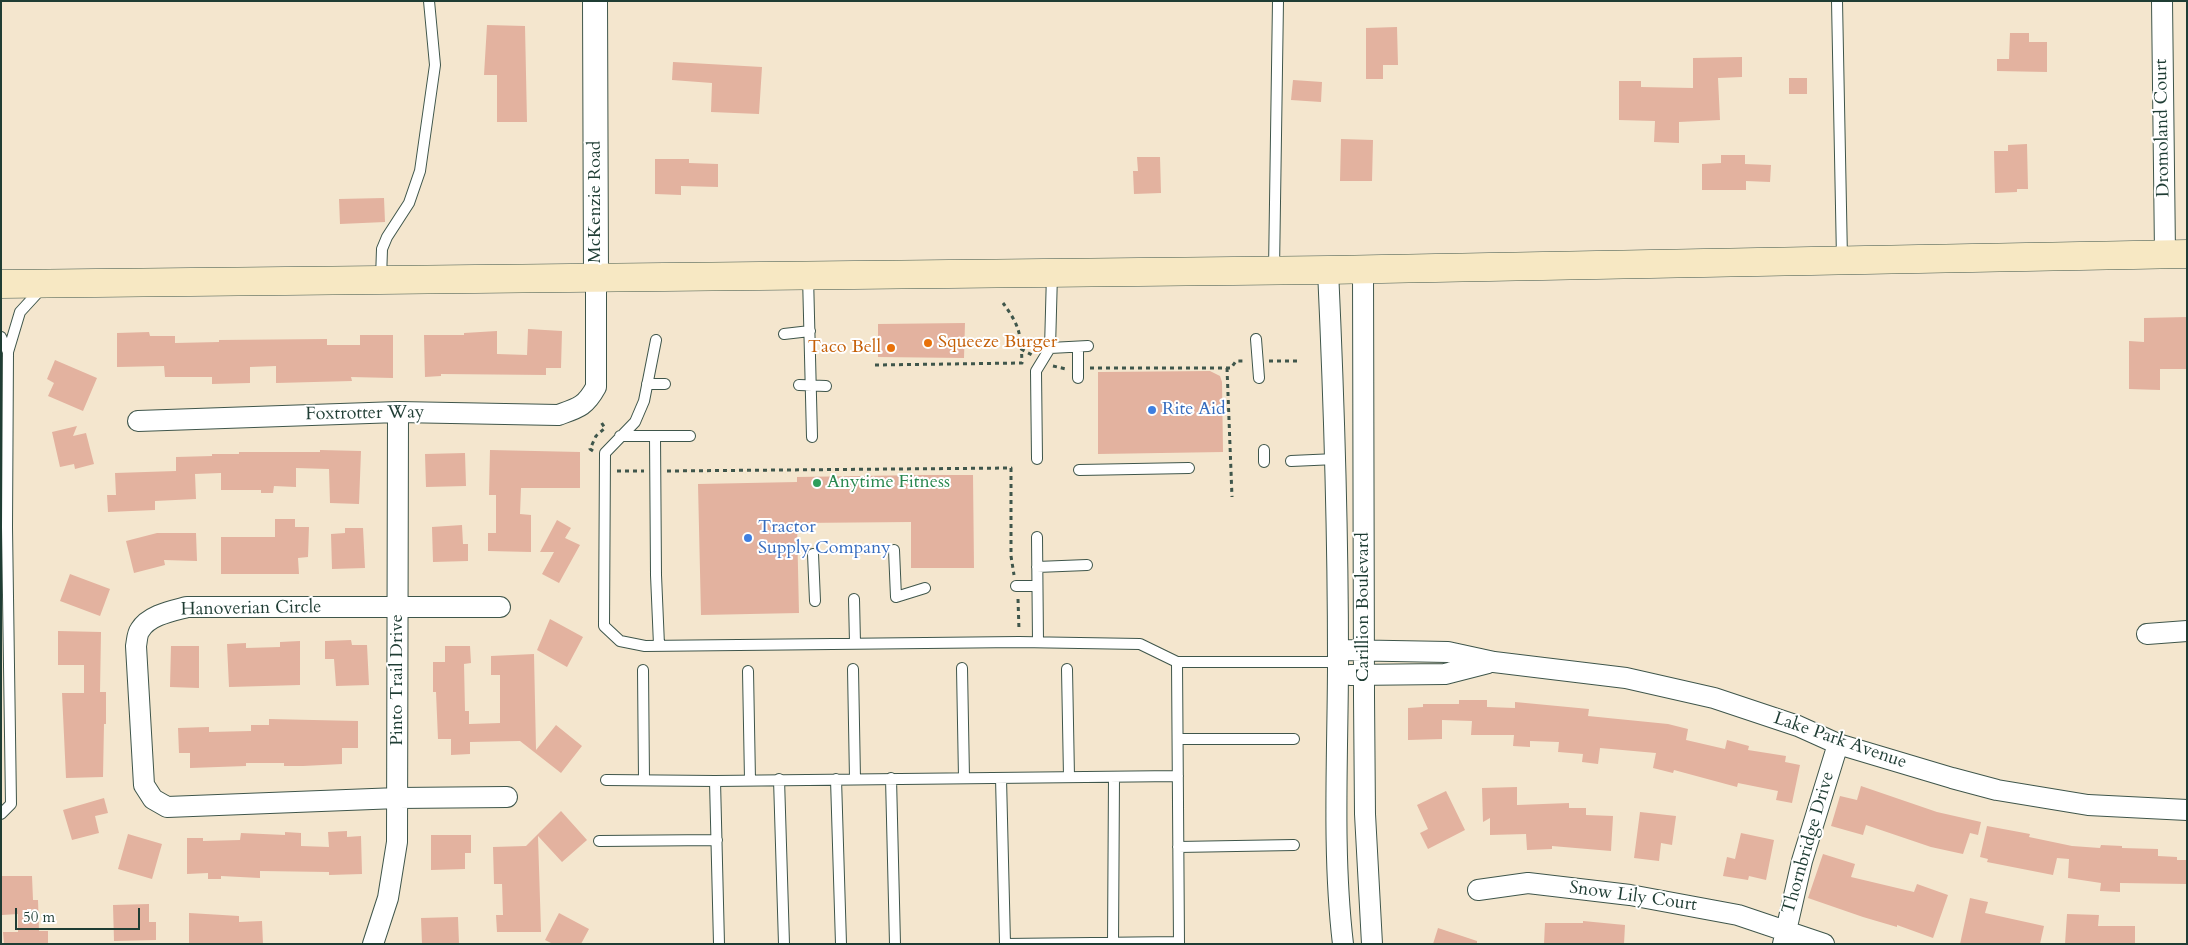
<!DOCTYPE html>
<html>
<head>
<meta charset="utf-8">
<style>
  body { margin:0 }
  #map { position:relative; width:2188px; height:945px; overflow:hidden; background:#f4e6ce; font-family:Cardo,serif }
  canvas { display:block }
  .frame { position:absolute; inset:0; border:2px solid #1f3d34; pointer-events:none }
  .scale { position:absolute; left:15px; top:908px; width:125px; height:22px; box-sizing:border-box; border:2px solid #1f3d34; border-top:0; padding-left:6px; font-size:15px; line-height:18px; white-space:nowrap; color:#1f3d34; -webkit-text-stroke:4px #fff; paint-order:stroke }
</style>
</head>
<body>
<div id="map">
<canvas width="2188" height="945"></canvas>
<div class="frame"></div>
<div class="scale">50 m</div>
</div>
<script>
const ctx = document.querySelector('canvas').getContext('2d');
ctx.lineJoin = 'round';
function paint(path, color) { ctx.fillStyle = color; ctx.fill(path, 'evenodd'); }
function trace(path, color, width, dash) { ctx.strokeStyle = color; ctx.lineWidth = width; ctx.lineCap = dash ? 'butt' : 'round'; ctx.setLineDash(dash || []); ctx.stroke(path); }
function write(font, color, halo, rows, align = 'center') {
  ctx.font = font + ' Cardo,serif'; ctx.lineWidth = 4; ctx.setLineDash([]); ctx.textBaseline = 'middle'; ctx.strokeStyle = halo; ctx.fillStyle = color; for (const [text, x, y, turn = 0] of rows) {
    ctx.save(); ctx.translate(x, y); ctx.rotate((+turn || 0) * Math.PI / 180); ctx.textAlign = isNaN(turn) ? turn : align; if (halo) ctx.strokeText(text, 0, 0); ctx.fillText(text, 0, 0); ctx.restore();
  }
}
paint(new Path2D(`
  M 487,25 L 525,26 L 527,122 L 497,122 L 497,75 L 484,75 Z
  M 1397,27 L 1398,65 L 1383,65 L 1383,79 L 1366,79 L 1366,28 Z
  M 2010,33 L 2029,33 L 2029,42 L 2047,42 L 2047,72 L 1997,71 L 1997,59 L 2009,59 Z
  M 1742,57 L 1742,77 L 1718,78 L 1720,120 L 1679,122 L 1679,143 L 1654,142 L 1655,121 L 1619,120 L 1619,81 L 1641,81 L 1641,87 L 1693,88 L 1693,58 Z
  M 673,62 L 762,67 L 759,114 L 711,112 L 712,83 L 672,80 Z
  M 1789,78 L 1807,78 L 1807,94 L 1789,94 Z
  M 1293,80 L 1322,82 L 1321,102 L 1291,100 Z
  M 1341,139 L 1373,140 L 1372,181 L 1340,181 Z
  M 2027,144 L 2028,189 L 2017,189 L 2017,192 L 1995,193 L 1994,151 L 2008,151 L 2008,145 Z
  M 1721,155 L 1745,155 L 1745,164 L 1771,165 L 1770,182 L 1746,181 L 1746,190 L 1702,190 L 1702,164 L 1721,163 Z
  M 1137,157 L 1160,157 L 1161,193 L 1134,194 L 1133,171 L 1138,171 Z
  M 655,159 L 689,159 L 689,163 L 718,164 L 718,187 L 681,186 L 681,195 L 655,194 Z
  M 384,198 L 385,222 L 340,224 L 339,199 Z
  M 2187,317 L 2187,369 L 2160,369 L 2160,390 L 2129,389 L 2129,341 L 2144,342 L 2144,318 Z
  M 965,323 L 964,358 L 878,357 L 878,324 Z
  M 528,329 L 562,331 L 561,368 L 546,368 L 546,375 L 441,374 L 441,376 L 425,377 L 424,335 L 464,335 L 464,333 L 497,331 L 497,354 L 527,355 Z
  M 149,332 L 150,336 L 175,336 L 175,343 L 219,342 L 219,340 L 327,339 L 327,345 L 360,345 L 360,335 L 393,335 L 393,378 L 351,377 L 352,381 L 276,383 L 276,366 L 250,367 L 250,383 L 212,384 L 212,377 L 165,377 L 164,366 L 117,367 L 117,333 Z
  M 55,360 L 97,378 L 83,411 L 48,396 L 54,383 L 47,379 Z
  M 1210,371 L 1220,376 L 1222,382 L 1223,452 L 1098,454 L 1098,372 Z
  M 77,426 L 73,436 L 86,433 L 94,464 L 75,469 L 74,464 L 60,467 L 52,432 Z
  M 320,450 L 361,451 L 359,504 L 330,503 L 329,469 L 296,468 L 296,487 L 274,486 L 273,493 L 261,493 L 261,490 L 221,490 L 221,473 L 195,474 L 196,499 L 155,501 L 155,510 L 108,512 L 107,495 L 116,495 L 115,473 L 176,471 L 176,457 L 212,456 L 212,454 L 239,454 L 239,452 L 320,452 Z
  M 490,450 L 580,452 L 580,488 L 521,488 L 520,514 L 531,515 L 531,552 L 488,551 L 488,533 L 496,533 L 496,495 L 489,495 Z
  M 465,453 L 466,486 L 426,487 L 425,454 Z
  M 922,475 L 973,475 L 974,568 L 911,568 L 911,522 L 797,523 L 799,613 L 701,615 L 698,484 L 797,482 L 797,477 Z
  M 275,519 L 295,519 L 295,527 L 309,527 L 308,557 L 298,558 L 299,574 L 221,574 L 221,537 L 275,537 Z
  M 557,520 L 571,528 L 565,538 L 580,545 L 559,583 L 542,574 L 554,552 L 540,552 Z
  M 462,525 L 463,544 L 468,544 L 468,561 L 433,562 L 432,527 Z
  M 345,528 L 363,528 L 365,568 L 332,569 L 331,534 L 345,533 Z
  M 157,533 L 196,533 L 197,561 L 164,560 L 165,565 L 134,573 L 126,541 Z
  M 70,574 L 110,589 L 100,616 L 60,601 Z
  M 550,619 L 583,637 L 567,667 L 537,650 Z
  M 58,631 L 101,632 L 100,692 L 106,692 L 106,724 L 104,724 L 103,777 L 66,778 L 62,693 L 84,693 L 84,665 L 58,665 Z
  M 351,640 L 352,645 L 367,645 L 369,685 L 336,686 L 334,659 L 325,659 L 325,641 Z
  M 300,641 L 300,685 L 229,687 L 227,644 L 246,643 L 246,648 L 280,647 L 280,642 Z
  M 171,646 L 199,646 L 199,688 L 170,687 Z
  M 445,646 L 470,646 L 471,663 L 464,664 L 465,711 L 469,711 L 469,724 L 500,723 L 500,675 L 491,675 L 491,656 L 534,654 L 536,750 L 556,725 L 582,746 L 561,773 L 520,741 L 470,742 L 470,754 L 451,755 L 451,739 L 438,739 L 436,692 L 433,692 L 433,662 L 445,662 Z
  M 1459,700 L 1487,700 L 1487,707 L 1515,708 L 1515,702 L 1589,709 L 1588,716 L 1668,724 L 1688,729 L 1686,740 L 1725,749 L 1727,740 L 1749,746 L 1748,750 L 1786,756 L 1785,762 L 1800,765 L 1792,803 L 1776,800 L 1778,791 L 1738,783 L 1737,787 L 1674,770 L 1673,773 L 1653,768 L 1656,753 L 1600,748 L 1598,764 L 1582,762 L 1583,754 L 1558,752 L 1559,742 L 1530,741 L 1530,747 L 1513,746 L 1514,735 L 1471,735 L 1472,721 L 1442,720 L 1442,739 L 1408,740 L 1408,708 L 1423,707 L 1423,704 L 1459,704 Z
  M 269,719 L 358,721 L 358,748 L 342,748 L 342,764 L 303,766 L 284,766 L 284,763 L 246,763 L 246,766 L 190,768 L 190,753 L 179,753 L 178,728 L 209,727 L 209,732 L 251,731 L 251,725 L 269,725 Z
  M 1861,786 L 1937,812 L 1981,822 L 1978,835 L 1970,833 L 1963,854 L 1931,847 L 1866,825 L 1863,835 L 1831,826 L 1840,796 L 1857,800 Z
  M 1517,787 L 1517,805 L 1569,803 L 1569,808 L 1586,808 L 1586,815 L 1613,816 L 1611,851 L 1552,846 L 1552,849 L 1527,850 L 1526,834 L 1490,835 L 1490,818 L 1483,822 L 1482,788 Z
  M 1446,791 L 1465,830 L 1428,849 L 1420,833 L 1428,829 L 1417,805 Z
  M 104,798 L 108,813 L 95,816 L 99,833 L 72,840 L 63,810 Z
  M 561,811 L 587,840 L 562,862 L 538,836 L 541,932 L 497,932 L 496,915 L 503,915 L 502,884 L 494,884 L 493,847 L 526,846 Z
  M 1640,812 L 1676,816 L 1672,845 L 1661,843 L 1659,861 L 1634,858 Z
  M 1987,826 L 2030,834 L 2029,837 L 2072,846 L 2100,848 L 2101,845 L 2122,846 L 2122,848 L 2158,849 L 2158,856 L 2177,857 L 2177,860 L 2187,860 L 2187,884 L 2120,883 L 2120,892 L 2100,891 L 2101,883 L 2068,878 L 2069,859 L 2057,858 L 2053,875 L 1987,862 L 1988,859 L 1980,857 Z
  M 347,831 L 347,837 L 361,836 L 362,874 L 329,875 L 329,872 L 260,871 L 260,878 L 221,876 L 221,879 L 208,879 L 208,873 L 187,874 L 187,838 L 203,838 L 203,841 L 240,840 L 241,833 L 285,835 L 285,832 L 301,833 L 301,846 L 329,847 L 328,832 Z
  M 1741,833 L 1774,840 L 1766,880 L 1749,876 L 1748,880 L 1723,876 L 1727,857 L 1735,859 Z
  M 128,834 L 162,844 L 152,879 L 118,869 Z
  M 431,835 L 471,835 L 471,853 L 465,853 L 465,869 L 431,870 Z
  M 1823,854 L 1855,864 L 1851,877 L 1914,892 L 1917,884 L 1948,895 L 1933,938 L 1897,925 L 1897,927 L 1863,917 L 1808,898 Z
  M 1,876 L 32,876 L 33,900 L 38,900 L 39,931 L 48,931 L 48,944 L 4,944 L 3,932 L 18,932 L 18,914 L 2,915 Z
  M 1970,898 L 1988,902 L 1985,913 L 2044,926 L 2040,944 L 1960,944 Z
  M 149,904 L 149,922 L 156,922 L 156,940 L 114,941 L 113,905 Z
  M 189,913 L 239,916 L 239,922 L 262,921 L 263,944 L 189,944 Z
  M 559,913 L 589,929 L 581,944 L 553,944 L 545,940 Z
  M 2067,914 L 2099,915 L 2098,926 L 2135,926 L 2135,944 L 2065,944 Z
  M 458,917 L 459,944 L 422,944 L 421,918 Z
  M 1583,921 L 1625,925 L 1624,944 L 1544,944 L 1545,923 L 1583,923 Z
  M 1438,928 L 1477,941 L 1477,944 L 1433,944 Z`), '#e3b29f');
const service = new Path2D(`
  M 1837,1 L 1842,259
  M 1274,270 L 1278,1
  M 808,276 L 812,437
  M 381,279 L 382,249 L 387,237 L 409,203 L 420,171 L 435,65 L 429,1
  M 784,334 L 810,331
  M 1,337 L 8,352
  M 1256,339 L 1259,378
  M 656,340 L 644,401 L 635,422 L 605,453 L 604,626 L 620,641 L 645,646 L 1019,642 L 1140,644 L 1177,662 L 1338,662
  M 1078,347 L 1078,378
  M 1050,348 L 1088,346
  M 647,384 L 665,384
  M 799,385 L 826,386
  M 620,436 L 690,436
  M 655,436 L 656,575 L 659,645
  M 1264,450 L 1264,462
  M 1037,459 L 1036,371 L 1050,348 L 1052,274
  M 1291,461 L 1336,459
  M 1079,470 L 1189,468
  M 1037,537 L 1038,642
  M 894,550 L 896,597 L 925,588
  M 813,554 L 815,601
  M 1037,567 L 1087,565
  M 1016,586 L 1037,586
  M 854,599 L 855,643
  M 1177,662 L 1179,944
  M 962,668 L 964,778
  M 853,669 L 855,779
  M 1067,669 L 1069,777
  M 643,670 L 644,780
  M 748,671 L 750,780
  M 1178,739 L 1294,739
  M 891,778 L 895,944
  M 1001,778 L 1005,944
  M 779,779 L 784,944
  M 836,779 L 841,944
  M 606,780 L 715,781
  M 1,814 L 11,804 L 7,527 L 8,352 L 20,312 L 42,288
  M 599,841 L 717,840
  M 1178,847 L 1294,845
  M 719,944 L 715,781 L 1178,776
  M 1005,944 L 1179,942
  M 1113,944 L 1114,777`);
const minor = new Path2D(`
  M 2162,1 L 2165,254
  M 1363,269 L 1364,697 L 1365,814 L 1372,944
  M 1328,270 C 1334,400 1338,530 1338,660 C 1338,753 1332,852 1343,944
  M 138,421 L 398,412 L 558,415 C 578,408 585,407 596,387 L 596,278
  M 500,607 L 187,607 C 172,611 149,615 140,630 C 137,634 137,641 136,646 L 144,785 L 153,799 L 167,807 L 398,798 L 507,797
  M 2147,634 L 2187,631
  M 1338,650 L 1448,652 L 1494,662 L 1626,678 L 1714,698 L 1798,726 L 1838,744 L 1952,778 L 1997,790 L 2088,805 L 2187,810
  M 1350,675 L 1445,674 L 1488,663
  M 1478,890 L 1528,883 L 1630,895 L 1738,915 L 1824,944
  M 373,944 L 388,898 L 397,842 L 398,412
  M 1783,944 L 1802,861 L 1838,744`);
const tertiary = new Path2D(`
  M 595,1 L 596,278`);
const secondary = new Path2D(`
  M 1,284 L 1328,270 L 2187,254`);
trace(service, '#3f564b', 12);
trace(minor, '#3f564b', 22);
trace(tertiary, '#3f564b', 26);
trace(secondary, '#3f564b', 29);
trace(new Path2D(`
  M 1021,349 L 1032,355
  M 1269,361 L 1301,361
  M 875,365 L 1022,363 C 1021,335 1020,326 1003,303
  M 1053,366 L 1066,369
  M 1090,368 L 1231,368 L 1236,361 L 1245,361
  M 1227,368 L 1232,497
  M 593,451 L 590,449 L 596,436 L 605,428 L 601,422
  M 617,471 L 644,471
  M 667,471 L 1011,468 L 1011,556 L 1014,575
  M 1018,599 L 1019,630`), '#3f564b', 3, [4, 4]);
trace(service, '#fff', 10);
trace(minor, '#fff', 20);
trace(tertiary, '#fff', 24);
trace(secondary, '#f7e8c3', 28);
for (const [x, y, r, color] of [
  [928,343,5,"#e8710a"],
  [891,348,5,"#e8710a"],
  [1152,410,5,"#3f7fe0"],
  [817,483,5,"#2e9e5b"],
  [748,538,5,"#3f7fe0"]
]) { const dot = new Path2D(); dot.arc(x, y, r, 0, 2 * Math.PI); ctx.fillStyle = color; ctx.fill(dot); trace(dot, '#fff', 2); }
write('18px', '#1f3d34', '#fff', [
  ["Dromoland Court",2163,128,-91],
  ["McKenzie Road",596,202,-90],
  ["Foxtrotter Way",365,414,-1],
  ["Carillion Boulevard",1364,607,-90],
  ["Hanoverian Circle",251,609,-1],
  ["Pinto Trail Drive",398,680,-90],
  ["Lake Park Avenue",1840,741,19],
  ["Thornbridge Drive",1809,843,-74],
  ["Snow Lily Court",1633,897,8]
]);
write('18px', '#c56008', '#fff', [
  ["Squeeze Burger",938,343],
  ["Taco Bell",881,348,"right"]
], 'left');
write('18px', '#366cbe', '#fff', [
  ["Rite Aid",1162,410],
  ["Tractor",758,528],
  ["Supply Company",758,549]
], 'left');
write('18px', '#27864d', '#fff', [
  ["Anytime Fitness",827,483]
], 'left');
</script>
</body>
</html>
